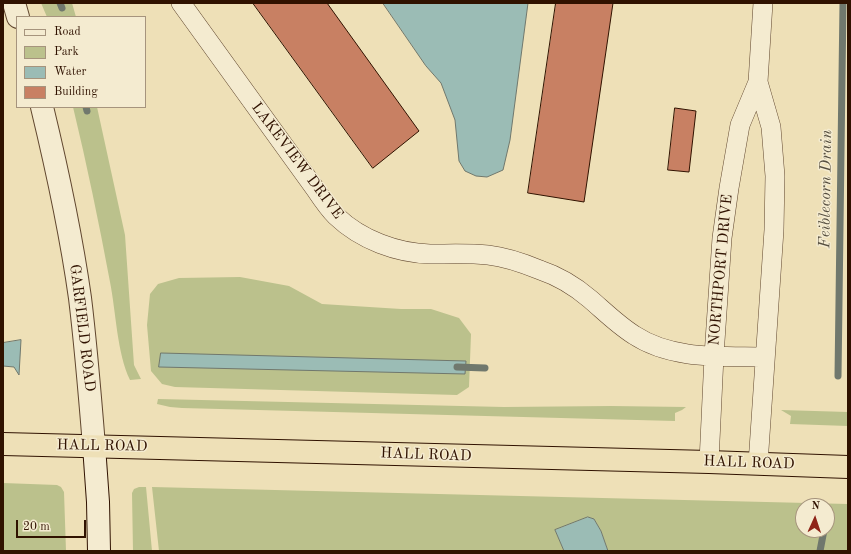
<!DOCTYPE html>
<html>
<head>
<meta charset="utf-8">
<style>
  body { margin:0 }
  #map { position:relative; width:851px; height:554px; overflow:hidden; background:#eee0b7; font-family:"Old Standard TT",serif }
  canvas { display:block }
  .frame { position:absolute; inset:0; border:4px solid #301200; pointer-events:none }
  .legend { position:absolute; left:16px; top:16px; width:130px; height:92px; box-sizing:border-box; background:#f4ebd0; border:1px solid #a6947d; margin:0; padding:5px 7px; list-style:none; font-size:12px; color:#301200 }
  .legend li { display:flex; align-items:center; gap:8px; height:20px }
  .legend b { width:20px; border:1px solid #a6947d }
  .north { position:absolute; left:795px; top:498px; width:40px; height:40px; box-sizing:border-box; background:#f4ebd0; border:1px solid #a6947d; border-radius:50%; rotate:3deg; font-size:11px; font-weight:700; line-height:16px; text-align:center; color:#301200 }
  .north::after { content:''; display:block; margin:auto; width:14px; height:18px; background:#8f2418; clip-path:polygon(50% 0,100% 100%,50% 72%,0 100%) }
  .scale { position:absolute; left:16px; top:520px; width:70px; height:18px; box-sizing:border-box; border:2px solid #301200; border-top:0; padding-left:5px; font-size:12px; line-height:14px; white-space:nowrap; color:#301200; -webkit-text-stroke:3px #f4ebd0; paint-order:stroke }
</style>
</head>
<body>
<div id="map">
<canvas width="851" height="554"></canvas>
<div class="frame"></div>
<ul class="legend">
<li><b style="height:5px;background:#f4ebd0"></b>Road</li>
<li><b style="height:11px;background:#bbc18c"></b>Park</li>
<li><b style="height:11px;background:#9bbcb5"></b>Water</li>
<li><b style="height:11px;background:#c88063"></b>Building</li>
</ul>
<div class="north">N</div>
<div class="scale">20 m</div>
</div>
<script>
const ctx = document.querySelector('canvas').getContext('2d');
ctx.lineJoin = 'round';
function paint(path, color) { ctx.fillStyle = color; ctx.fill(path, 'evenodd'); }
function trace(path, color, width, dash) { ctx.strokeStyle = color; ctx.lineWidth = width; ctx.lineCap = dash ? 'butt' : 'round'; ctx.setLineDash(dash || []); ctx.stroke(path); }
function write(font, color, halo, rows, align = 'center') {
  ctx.font = font + ' "Old Standard TT",serif'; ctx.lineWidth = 3; ctx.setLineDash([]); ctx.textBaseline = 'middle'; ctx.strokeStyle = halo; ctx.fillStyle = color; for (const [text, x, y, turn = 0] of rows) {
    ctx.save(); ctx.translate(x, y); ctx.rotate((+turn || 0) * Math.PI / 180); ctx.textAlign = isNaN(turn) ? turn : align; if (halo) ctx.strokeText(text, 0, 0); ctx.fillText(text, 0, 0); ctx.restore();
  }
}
paint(new Path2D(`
  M 41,3 L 72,3 L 76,17 L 47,17 Z
  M 73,107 L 97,107 L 125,235 L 134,365 L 141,379 L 130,380 C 117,353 116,312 110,282 C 99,223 87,165 73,107 Z
  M 240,277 L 289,286 L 322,304 L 401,309 L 431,309 L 459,318 L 471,334 L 469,387 L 457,395 L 175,387 L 162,384 L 151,371 L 147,325 L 150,294 L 158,284 L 179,278 Z
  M 158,399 L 504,407 L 611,406 L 686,407 L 682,410 L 675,413 L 675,421 L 182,408 L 170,407 L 157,404 Z
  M 781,410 L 848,412 L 848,426 L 790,424 L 791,416 Z
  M 3,483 L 57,485 L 61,487 L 64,492 L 66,551 L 3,551 Z
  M 139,487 L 146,487 L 152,551 L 133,551 L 132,493 L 134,489 Z
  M 152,487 L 848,504 L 848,551 L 608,551 L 601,531 L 594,519 L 588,517 L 555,530 L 564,551 L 159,551 ZM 803,506 L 827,506 L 827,530 L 803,530 Z`), '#bbc18c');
const water = new Path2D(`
  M 383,3 L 528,3 L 510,140 L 503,170 L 487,177 L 476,176 L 465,171 L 459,161 L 455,120 L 441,83 L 426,66 Z
  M 21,340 L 19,375 L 14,367 L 3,366 L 3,343 Z
  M 161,353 L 466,361 L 465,374 L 159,367 Z
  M 588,517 L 594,519 L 601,531 L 608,551 L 564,551 L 555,530 Z`);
paint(water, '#9bbcb5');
trace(water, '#70786d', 1);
trace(new Path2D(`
  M 60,3 L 62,8
  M 86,107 L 87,111
  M 457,367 L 485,368
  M 838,376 L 843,3
  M 820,551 L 824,530`), '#70786d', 7);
const building = new Path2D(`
  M 253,3 L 327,3 L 419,131 L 373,168 Z
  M 556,3 L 613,3 L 584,202 L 528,193 Z
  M 675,108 L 696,111 L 689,172 L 668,170 Z`);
paint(building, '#c88063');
trace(building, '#301200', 1);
const minor = new Path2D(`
  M 181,3 L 316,190 C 322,199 329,209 336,216 C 361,240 397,253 430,254 C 449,254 469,253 488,255 C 506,257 523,263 540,270 C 558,276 576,287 590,299 C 604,311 618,325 634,335 C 672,360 721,356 764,357
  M 709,462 L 714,356 L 722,238 L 729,188 L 740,125 L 758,82 L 763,3
  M 758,464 L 774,230 L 775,176 L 771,127 L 758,82`);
const tertiary = new Path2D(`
  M 14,3 L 18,17
  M 42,107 C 57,169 71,234 80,298 C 86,347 90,396 94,446`);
const secondary = new Path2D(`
  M 94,446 L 98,502 L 99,551`);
const trunk = new Path2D(`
  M 3,444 L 709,462 L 848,467`);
trace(minor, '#60462e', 20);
trace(tertiary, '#60462e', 24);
trace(secondary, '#301200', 24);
trace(trunk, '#301200', 24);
trace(minor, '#f4ebd0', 19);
trace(tertiary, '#f4ebd0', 22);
trace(secondary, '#f4ebd0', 22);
trace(trunk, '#eee0b7', 22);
write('15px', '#301200', '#f4ebd0', [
  ["LAKEVIEW DRIVE",297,161,53],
  ["NORTHPORT DRIVE",721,270,-85],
  ["GARFIELD ROAD",82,328,83],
  ["HALL ROAD",102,446,1],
  ["HALL ROAD",426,455,2],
  ["HALL ROAD",749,463,2]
]);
write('italic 16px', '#554e3f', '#f4ebd0', [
  ["Feiblecorn Drain",826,189,-89]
]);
</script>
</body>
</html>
